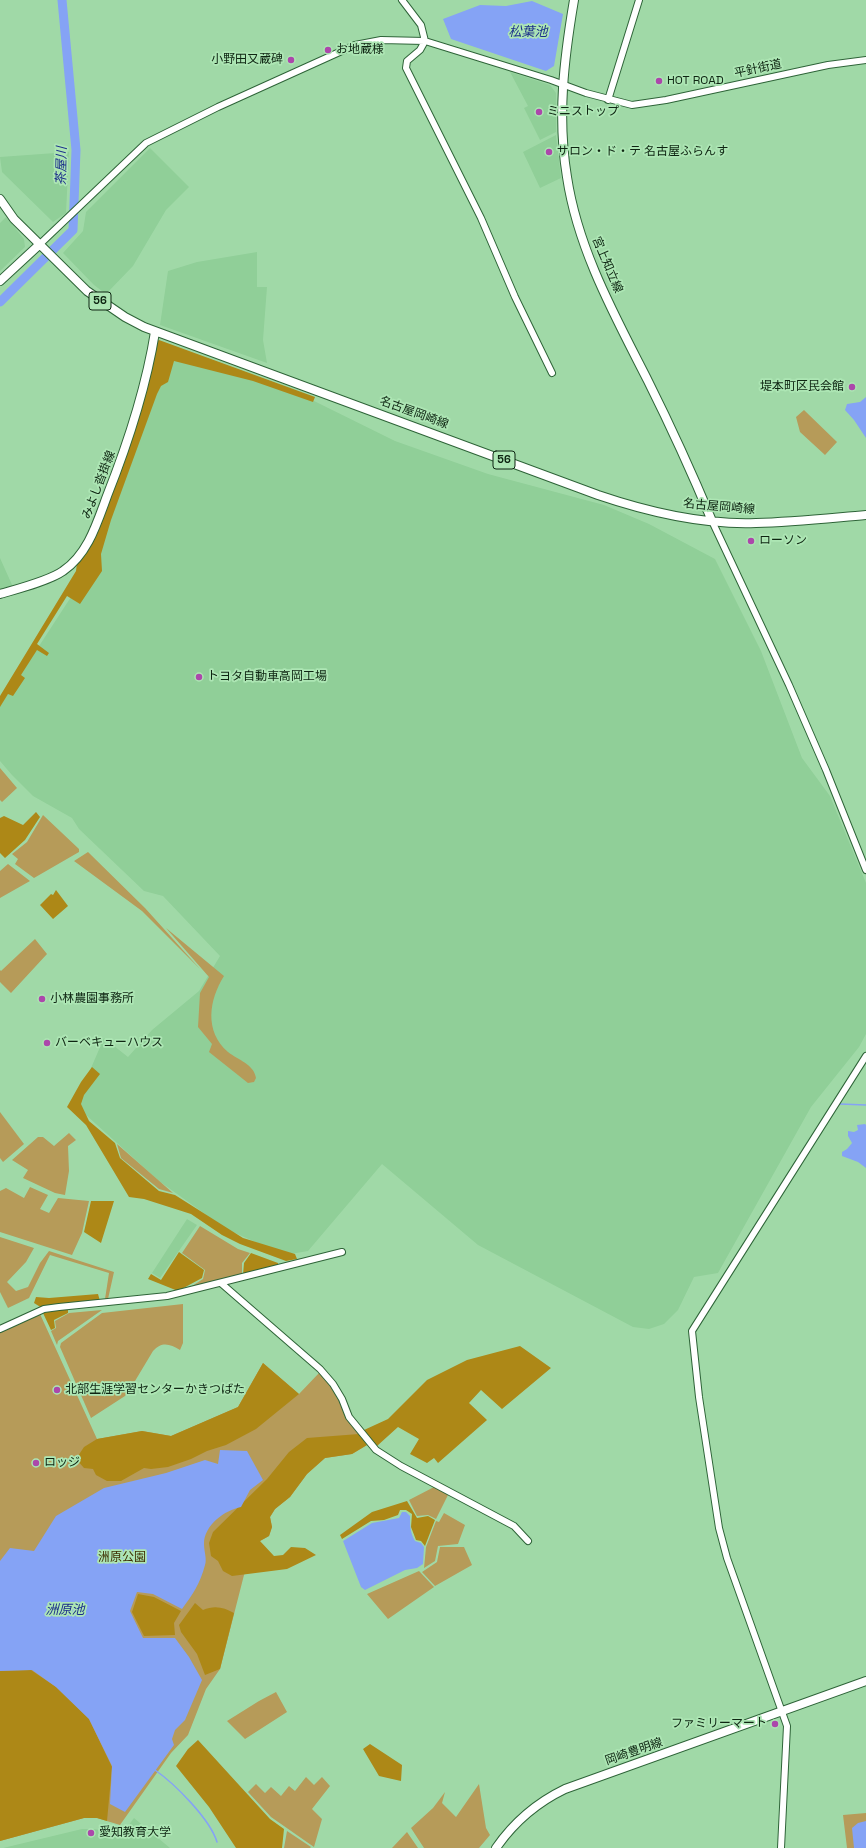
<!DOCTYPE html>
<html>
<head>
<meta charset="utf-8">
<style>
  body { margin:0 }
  canvas { display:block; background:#a0d9a7 }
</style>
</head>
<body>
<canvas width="866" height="1848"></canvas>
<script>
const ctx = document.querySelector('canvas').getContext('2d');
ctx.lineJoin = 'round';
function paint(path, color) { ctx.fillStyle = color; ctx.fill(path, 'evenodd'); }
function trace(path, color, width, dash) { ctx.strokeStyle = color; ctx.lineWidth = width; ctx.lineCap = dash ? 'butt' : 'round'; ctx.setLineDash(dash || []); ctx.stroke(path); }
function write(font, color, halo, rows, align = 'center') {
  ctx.font = font + ' "Space Grotesk","Noto Sans JP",sans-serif'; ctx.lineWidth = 3.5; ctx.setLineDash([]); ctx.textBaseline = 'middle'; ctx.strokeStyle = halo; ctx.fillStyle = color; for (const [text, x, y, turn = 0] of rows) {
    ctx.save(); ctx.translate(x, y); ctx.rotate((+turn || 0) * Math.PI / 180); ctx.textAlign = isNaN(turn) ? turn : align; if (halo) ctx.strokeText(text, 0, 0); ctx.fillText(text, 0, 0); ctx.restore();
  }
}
paint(new Path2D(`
  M 510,72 L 550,85 L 556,93 L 556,132 L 540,140 L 524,108 L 528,106 Z
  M 556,135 L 561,178 L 540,188 L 523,152 Z
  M 150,148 L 189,187 L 166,210 L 133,266 L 106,294 L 94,285 L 63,253 L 83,231 L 86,212 Z
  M 69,152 L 66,213 L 53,222 L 2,172 L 0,157 Z
  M 6,217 L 24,239 L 25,247 L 0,271 L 0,223 Z
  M 257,252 L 257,287 L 267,287 L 263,340 L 267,363 L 160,325 L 168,271 L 197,262 Z
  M 175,355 L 308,398 L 395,441 L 488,474 L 604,505 L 649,524 L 715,559 L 761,651 L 802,758 L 830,796 L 866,883 L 866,1034 L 859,1047 L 811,1107 L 718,1273 L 694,1277 L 678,1310 L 664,1324 L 649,1329 L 633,1327 L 478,1245 L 382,1164 L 308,1251 L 285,1255 L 226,1229 L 159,1181 L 75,1105 L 104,1038 L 128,1057 L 152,1030 L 199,991 L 220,956 L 163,896 L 144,891 L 79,829 L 72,818 L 33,796 L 12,775 L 0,761 L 0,706 L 97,557 L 161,380 Z
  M 0,558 L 13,587 L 0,591 Z
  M 187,1219 L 197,1225 L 160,1278 L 152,1273 Z
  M 134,1818 L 170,1848 L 3,1848 L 82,1829 L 94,1829 L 122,1834 Z`), '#90cf98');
paint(new Path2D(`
  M 804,410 L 837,442 L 825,455 L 800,432 L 796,417 Z
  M 0,768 L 17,788 L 2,802 L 0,800 Z
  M 43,815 L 79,849 L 79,852 L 34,878 L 15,864 L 18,859 L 12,854 L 27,842 Z
  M 88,852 L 145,908 L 200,969 L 142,911 L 74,861 Z
  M 8,864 L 30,881 L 0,898 L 0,871 Z
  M 166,928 L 224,976 C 209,1000 204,1031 228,1052 C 238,1060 254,1064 256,1078 L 254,1082 L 248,1083 L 209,1052 L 212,1044 L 198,1027 L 200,993 L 209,977 Z
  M 35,939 L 47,954 L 11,993 L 0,982 L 0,970 L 1,971 Z
  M 0,1112 L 24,1144 L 3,1162 L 0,1158 Z
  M 69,1133 L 76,1140 L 68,1146 L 69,1171 L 65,1195 L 55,1193 L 23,1178 L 28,1170 L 12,1160 L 38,1137 L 43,1137 L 54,1146 Z
  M 117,1144 L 173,1193 L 159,1189 L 121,1158 Z
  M 30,1187 L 48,1195 L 40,1209 L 49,1213 L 58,1198 L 89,1201 L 82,1233 L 72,1255 L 0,1232 L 0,1191 L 6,1188 L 24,1198 Z
  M 200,1226 L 238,1249 L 250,1253 L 242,1263 L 242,1275 L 189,1288 L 203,1279 L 205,1270 L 182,1253 Z
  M 0,1237 L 34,1248 L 26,1262 L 7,1282 L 16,1291 L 28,1287 L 40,1263 L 49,1251 L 114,1272 L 108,1299 L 105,1299 L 109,1273 L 50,1255 L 29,1298 L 8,1308 L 0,1292 Z
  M 183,1304 L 183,1343 L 180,1350 C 170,1344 162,1341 153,1351 L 132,1386 L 125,1396 L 91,1418 L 60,1347 L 61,1343 L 102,1313 Z
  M 102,1310 L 58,1341 L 57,1345 L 51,1331 L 56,1328 L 55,1321 L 69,1313 Z
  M 40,1314 L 97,1439 L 142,1431 L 171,1436 L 238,1407 L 263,1363 L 299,1394 L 319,1373 L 329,1384 L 339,1400 L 347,1418 L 367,1445 L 352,1454 L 325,1458 L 307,1474 L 290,1497 L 275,1509 L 270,1517 L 272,1527 L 269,1536 L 260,1541 L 244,1575 L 220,1669 L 206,1689 L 188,1735 L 171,1753 L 120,1825 L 97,1818 L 84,1818 L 0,1841 L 0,1332 Z
  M 436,1486 L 449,1493 L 436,1519 L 428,1515 L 417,1516 L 409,1500 Z
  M 444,1513 L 465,1525 L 458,1544 L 438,1546 L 435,1561 L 424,1568 L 426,1547 L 436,1521 L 439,1522 Z
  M 440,1547 L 464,1547 L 472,1565 L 435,1586 L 422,1572 L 437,1562 Z
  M 419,1571 L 434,1587 L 388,1619 L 367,1594 Z
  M 276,1692 L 287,1712 L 245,1739 L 227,1721 L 259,1701 Z
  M 306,1777 L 314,1785 L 322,1777 L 330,1786 L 312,1809 L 322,1819 L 314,1847 L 271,1817 L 248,1792 L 256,1784 L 265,1793 L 271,1787 L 281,1796 L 289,1786 L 295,1791 Z
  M 479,1784 L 486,1828 L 490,1835 L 479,1848 L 424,1848 L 411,1828 L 433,1808 L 445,1792 L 442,1803 L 456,1817 Z
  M 866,1813 L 866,1848 L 847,1848 L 843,1815 Z
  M 287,1831 L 311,1847 L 310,1848 L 284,1848 Z
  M 407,1832 L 418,1848 L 392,1848 Z`), '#b69b59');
paint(new Path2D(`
  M 159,340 L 315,397 L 313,402 L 253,381 L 174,361 L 168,382 L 161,386 L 157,394 L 111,520 L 101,554 L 102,571 L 80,604 L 67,596 L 37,644 L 49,653 L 47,656 L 37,650 L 21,675 L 25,678 L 13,696 L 8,694 L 0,707 L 0,696 L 76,571 L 77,563 L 97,531 L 125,461 L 138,419 L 156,342 Z
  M 36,812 L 40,817 L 25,840 L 5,858 L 0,853 L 0,818 L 4,816 L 23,825 Z
  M 56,890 L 68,906 L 53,919 L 40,905 L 51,894 L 53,895 Z
  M 92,1067 L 100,1074 L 84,1095 L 81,1104 L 89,1121 L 115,1143 L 120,1158 L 159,1191 L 175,1195 L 243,1238 L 295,1254 L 297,1259 L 286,1261 L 240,1244 L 222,1235 L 191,1214 L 144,1199 L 129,1197 L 86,1125 L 67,1107 L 81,1082 Z
  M 91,1201 L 114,1201 L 101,1243 L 84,1232 Z
  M 179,1252 L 204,1270 L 202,1278 L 178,1291 L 148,1279 L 151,1274 L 161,1280 Z
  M 251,1253 L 278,1263 L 278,1267 L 243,1275 L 244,1263 Z
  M 98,1294 L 100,1301 L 42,1308 L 34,1303 L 36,1297 L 49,1298 Z
  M 68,1308 L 68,1313 L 54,1320 L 55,1328 L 51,1330 L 43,1313 Z
  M 520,1346 L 551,1368 L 502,1409 L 481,1390 L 469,1403 L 487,1420 L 438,1463 L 434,1458 L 427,1463 L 410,1454 L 419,1439 L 398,1427 L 377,1446 L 371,1440 L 364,1430 L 388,1419 L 427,1380 L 467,1360 Z
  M 263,1363 L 299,1394 L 256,1429 L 226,1445 L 207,1451 L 191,1459 L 168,1467 L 151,1469 L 144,1468 L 121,1481 L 107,1481 L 96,1475 L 93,1469 L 84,1468 L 76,1459 L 84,1447 L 97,1439 L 142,1431 L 171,1436 L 238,1407 Z
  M 359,1434 L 367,1445 L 352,1454 L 325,1458 L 307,1474 L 290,1497 L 275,1509 L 270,1517 L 272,1527 L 269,1536 L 260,1541 L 274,1556 L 283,1555 L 291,1547 L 305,1548 L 316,1555 L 287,1569 L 232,1576 L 223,1571 L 218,1561 L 211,1556 L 209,1543 L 213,1532 L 267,1479 L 289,1452 L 307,1438 Z
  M 407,1501 L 417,1518 L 428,1516 L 435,1520 L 425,1546 L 421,1541 L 416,1540 L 411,1527 L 412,1514 L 406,1510 L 400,1510 L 398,1515 L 384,1520 L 371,1521 L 342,1539 L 340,1535 L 372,1512 Z
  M 138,1594 L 154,1597 L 181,1611 L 174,1623 L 175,1635 L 144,1636 L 132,1612 Z
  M 195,1603 L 203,1610 C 214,1605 224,1607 234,1613 L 220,1669 L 205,1675 L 197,1654 L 181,1632 L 179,1625 Z
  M 31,1670 L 56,1687 L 89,1719 L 112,1767 L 107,1821 L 97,1818 L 84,1818 L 0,1841 L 0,1671 Z
  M 198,1740 L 270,1819 L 284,1829 L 282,1848 L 236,1848 L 209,1807 L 176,1766 L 188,1749 Z
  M 370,1744 L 402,1765 L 401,1781 L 379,1776 L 363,1749 Z`), '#ad8817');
paint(new Path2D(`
  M 532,1 L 563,14 L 554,66 L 546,71 L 451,39 L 443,19 L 480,5 L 506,6 Z
  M 866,397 L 866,438 L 854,420 L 845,410 L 847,404 L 860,402 Z
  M 865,1124 L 866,1125 L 866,1168 L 858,1162 L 842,1156 L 842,1152 L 847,1149 L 852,1143 L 848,1136 L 848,1131 L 854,1132 L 858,1130 L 857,1125 Z
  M 220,1450 L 247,1451 L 263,1480 L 250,1490 L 241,1507 C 225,1510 204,1525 204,1544 C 204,1551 207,1559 205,1565 C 200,1584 193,1594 182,1609 L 153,1594 L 137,1592 L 130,1611 L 143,1638 L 175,1638 L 189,1657 L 202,1680 L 185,1720 L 175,1730 L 172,1739 L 174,1745 L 125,1812 L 110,1804 L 112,1766 L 89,1719 L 56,1687 L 32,1670 L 0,1671 L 0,1561 L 10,1548 L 34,1551 L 56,1516 L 104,1488 L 166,1473 L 205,1460 L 218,1464 Z
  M 402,1512 L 406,1512 L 410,1516 C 410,1526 410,1532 415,1541 L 421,1543 L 424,1547 L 423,1564 L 417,1568 L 405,1570 L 365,1590 L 361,1587 L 343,1541 L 372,1523 L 399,1518 Z
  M 866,1821 L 866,1848 L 854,1848 L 852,1828 L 858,1823 Z`), '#85a3f5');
trace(new Path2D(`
  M 840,1104 L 866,1105
  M 155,1770 C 175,1784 210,1819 217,1842`), '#85a3f5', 1.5);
trace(new Path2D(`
  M 0,302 L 73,230 L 76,150 L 62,0`), '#85a3f5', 9);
const minor = new Path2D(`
  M 402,0 L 421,25 L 425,41 L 420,50 L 407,61 L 406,68 L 481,218 L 515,297 L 552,373
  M 608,100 L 639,0
  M 40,244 L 146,143 L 218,107 L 355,45 L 381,40 L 425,41 L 551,80 L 586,93 L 632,105 L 666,100 L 828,65 L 866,60
  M 712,521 L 789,685 L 826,770 L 866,870
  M 222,1284 L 320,1369 L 333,1384 L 342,1399 L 349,1417 L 376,1450 L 401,1466 L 514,1526 L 528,1541
  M 0,1329 L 44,1309 L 59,1307 L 167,1296 L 342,1252
  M 781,1848 L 787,1726 L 727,1558 L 719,1528 L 699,1397 L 692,1331 L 866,1056`);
const major = new Path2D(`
  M 574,0 C 564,59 557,117 567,177 C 578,250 615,316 648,381 C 671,427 692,473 712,521
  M 0,199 L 14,219 L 87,291 L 125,317 L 144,327 L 598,495 C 648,512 702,525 756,523 C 793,522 830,518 866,515
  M 0,281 L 40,244
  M 0,594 C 17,589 49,581 63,571 C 88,554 97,523 107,496 C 128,443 146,388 155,332
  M 496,1848 C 514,1822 536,1803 565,1789 L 866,1681`);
trace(minor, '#2e6438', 8);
trace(major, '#2e6438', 10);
trace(minor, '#fff', 6);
trace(major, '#fff', 8);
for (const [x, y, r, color] of [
  [328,50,4,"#ac47ab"],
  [291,60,4,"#ac47ab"],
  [659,81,4,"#ac47ab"],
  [539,112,4,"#ac47ab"],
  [549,152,4,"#ac47ab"],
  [852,387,4,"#ac47ab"],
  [751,541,4,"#ac47ab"],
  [199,677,4,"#ac47ab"],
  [42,999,4,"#ac47ab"],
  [47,1043,4,"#ac47ab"],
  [57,1390,4,"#ac47ab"],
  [36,1463,4,"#ac47ab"],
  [775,1724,4,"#ac47ab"],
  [91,1833,4,"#ac47ab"]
]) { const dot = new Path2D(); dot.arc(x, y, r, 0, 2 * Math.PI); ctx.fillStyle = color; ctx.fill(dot); trace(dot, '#ade6b4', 1.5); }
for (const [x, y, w] of [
  [100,301,22],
  [504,460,22]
]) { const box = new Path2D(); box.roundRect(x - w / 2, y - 9, w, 18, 3); ctx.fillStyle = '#ade6b4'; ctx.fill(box); trace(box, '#0e2512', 1); }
write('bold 11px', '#0e2512', null, [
  ["56",100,301],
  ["56",504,460]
]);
write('12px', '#0e2512', '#ade6b4', [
  ["お地蔵様",336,50],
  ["小野田又蔵碑",283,60,"right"],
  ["HOT ROAD",667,81],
  ["ミニストップ",547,112],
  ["サロン・ド・テ 名古屋ふらんす",557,152],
  ["堤本町区民会館",844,387,"right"],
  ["ローソン",759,541],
  ["トヨタ自動車高岡工場",207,677],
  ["小林農園事務所",50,999],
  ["バーベキューハウス",55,1043],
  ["北部生涯学習センターかきつばた",65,1390],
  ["ロッジ",44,1463],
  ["ファミリーマート",767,1724,"right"],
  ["愛知教育大学",99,1833]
], 'left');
write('12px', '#0e2512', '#ade6b4', [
  ["平針街道",758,69,-12],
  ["宮上知立線",607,265,67],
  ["名古屋岡崎線",414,413,20],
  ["みよし沓掛線",99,485,-69],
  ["名古屋岡崎線",719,507,5],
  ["岡崎豊明線",634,1752,-19]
]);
write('12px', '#3f3003', '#ade6b4', [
  ["洲原公園",122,1558]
]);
write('italic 13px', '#1a2d8a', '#ade6b4', [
  ["松葉池",528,32],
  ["茶屋川",62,166,-89],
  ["洲原池",65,1610]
]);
</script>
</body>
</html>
